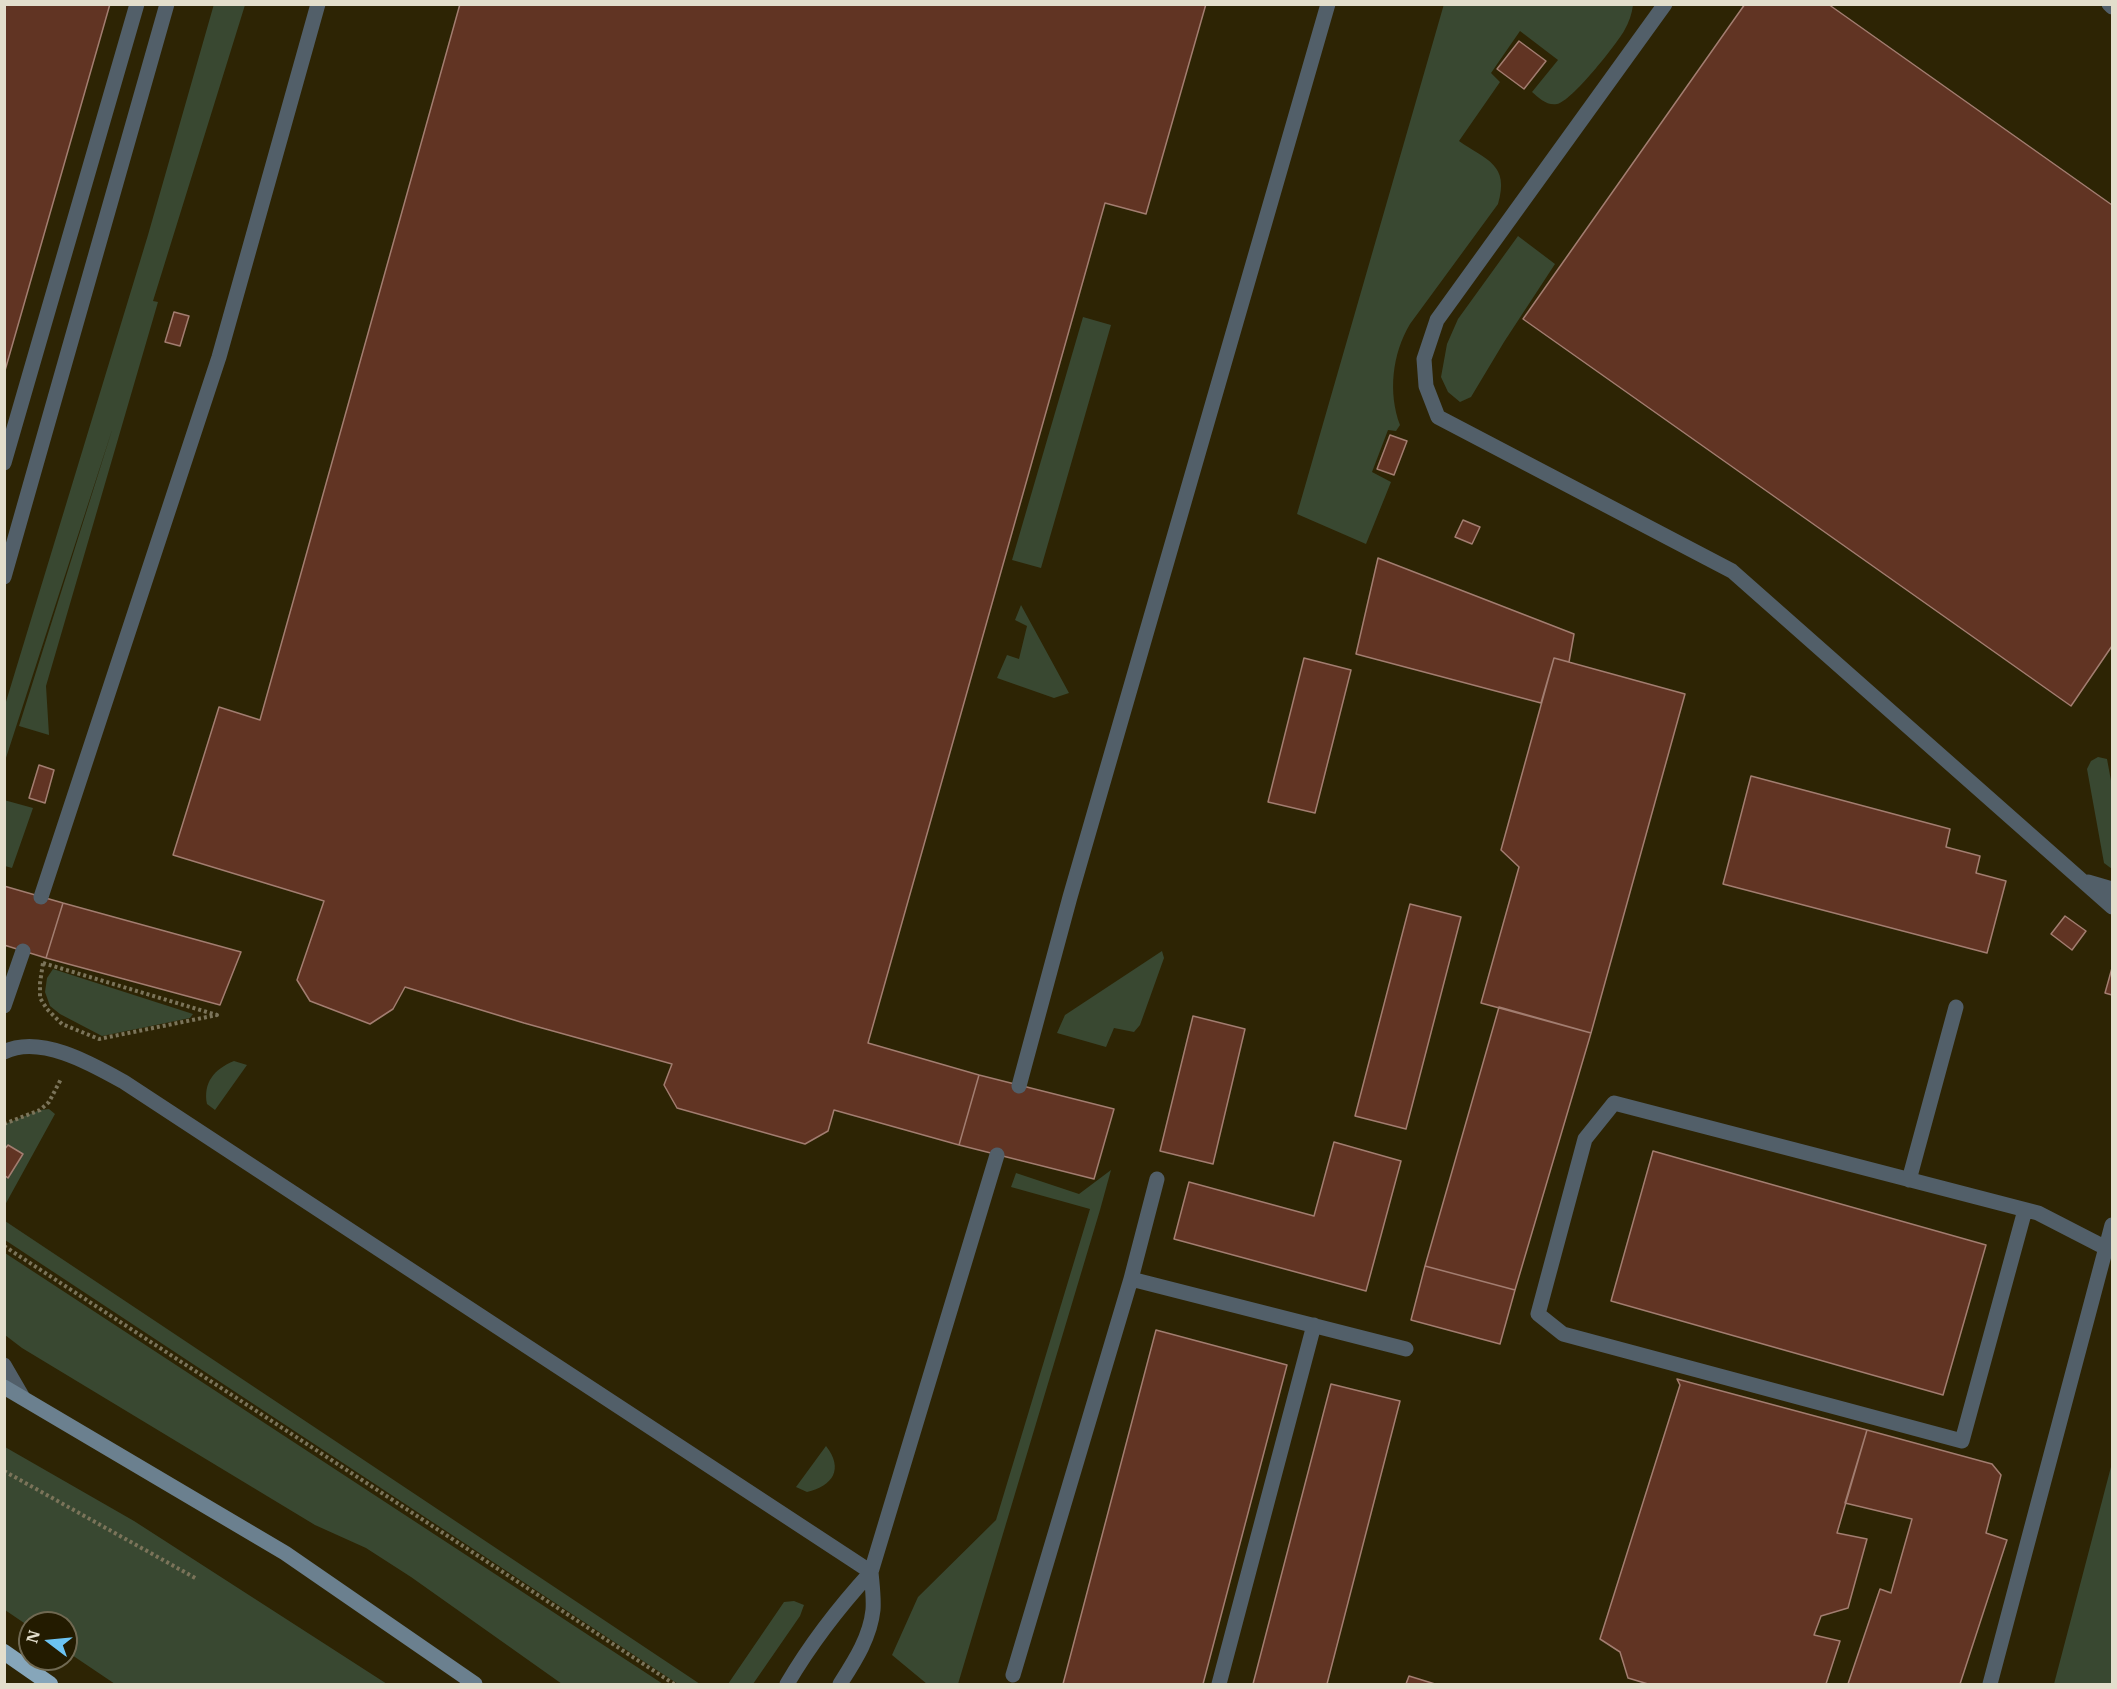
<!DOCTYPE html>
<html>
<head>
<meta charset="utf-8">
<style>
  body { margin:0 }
  #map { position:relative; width:2117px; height:1689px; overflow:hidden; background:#2d2404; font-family:"IBM Plex Serif",serif }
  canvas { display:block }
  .frame { position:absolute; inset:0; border:6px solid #e3decc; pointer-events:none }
  .north { position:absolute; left:18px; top:1611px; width:60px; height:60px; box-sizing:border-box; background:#231b00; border:2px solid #706952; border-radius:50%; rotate:286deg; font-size:16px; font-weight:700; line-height:24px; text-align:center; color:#e3decc }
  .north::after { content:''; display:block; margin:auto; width:21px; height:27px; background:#6cc3f2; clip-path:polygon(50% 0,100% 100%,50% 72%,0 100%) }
</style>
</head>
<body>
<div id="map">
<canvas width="2117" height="1689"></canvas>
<div class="frame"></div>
<div class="north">N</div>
</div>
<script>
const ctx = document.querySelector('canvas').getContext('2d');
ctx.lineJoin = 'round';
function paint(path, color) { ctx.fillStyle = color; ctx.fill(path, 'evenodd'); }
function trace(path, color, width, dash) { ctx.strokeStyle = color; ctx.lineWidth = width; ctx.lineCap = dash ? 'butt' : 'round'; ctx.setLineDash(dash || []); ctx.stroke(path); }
paint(new Path2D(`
  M 214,4 L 245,5 L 153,301 L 158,302 L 46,686 L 49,735 L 19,726 L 113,427 L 5,761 L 5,705 L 148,235 Z
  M 1444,4 L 1633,5 C 1632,14 1629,22 1624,31 C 1616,45 1571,102 1557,104 C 1547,106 1539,98 1532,92 L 1558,60 L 1520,31 L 1491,73 L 1500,82 L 1459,141 C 1486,160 1510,164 1498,204 L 1410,324 C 1392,354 1388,393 1400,425 L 1396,431 L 1388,430 L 1372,472 L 1391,482 L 1366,544 L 1297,514 Z
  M 1518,236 L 1555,264 L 1504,342 L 1471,397 L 1460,402 L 1448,392 L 1441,377 L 1447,344 L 1458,319 Z
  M 1083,317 L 1111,325 L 1041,568 L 1012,560 Z
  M 1021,605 L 1069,693 L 1054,698 L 997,678 L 1007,655 L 1019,659 L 1027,626 L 1015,620 Z
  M 2098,757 L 2107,759 L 2112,786 L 2112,869 L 2104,863 L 2087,769 L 2091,761 Z
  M 4,800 L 33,808 L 12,868 L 5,866 Z
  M 1162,951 L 1164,958 L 1140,1025 L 1134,1032 L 1114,1028 L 1106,1047 L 1057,1033 L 1065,1015 Z
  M 53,969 L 193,1014 L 190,1018 L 102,1036 L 60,1014 L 50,1006 L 45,992 L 47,978 Z
  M 234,1061 L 247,1065 L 215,1110 L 207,1104 C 203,1083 214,1069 234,1061 Z
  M 49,1109 L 55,1114 L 5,1205 L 5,1124 L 40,1110 Z
  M 1111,1170 L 1100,1210 L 958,1684 L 927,1684 L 892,1655 L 918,1597 L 996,1520 L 1090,1209 L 1011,1187 L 1016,1173 L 1079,1194 Z
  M 4,1221 L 5,1221 L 700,1684 L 678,1684 L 5,1240 Z
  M 5,1253 L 663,1684 L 562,1684 L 411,1577 L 366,1548 L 315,1525 L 22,1348 L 5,1335 Z
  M 826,1446 C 844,1469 833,1486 807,1492 L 796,1487 Z
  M 5,1447 L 134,1521 L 387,1684 L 115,1684 L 66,1651 L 66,1623 L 30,1623 L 30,1627 L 5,1610 Z
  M 2112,1463 L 2112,1684 L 2054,1684 Z
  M 794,1601 L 804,1605 L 800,1616 L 753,1684 L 728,1684 L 784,1602 Z`), '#394831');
const building = new Path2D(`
  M 4,4 L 110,4 L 4,374 Z
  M 460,4 L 1206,4 L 1146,214 L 1105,203 L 868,1043 L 979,1075 L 959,1145 L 834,1110 L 828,1131 L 805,1144 L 677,1108 L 664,1085 L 672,1064 L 524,1023 L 405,987 L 393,1009 L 370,1024 L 310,1001 L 297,980 L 324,901 L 173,855 L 219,707 L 260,720 Z
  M 1745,4 L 1828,4 L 2112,205 L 2112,646 L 2071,706 L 1523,319 Z
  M 1519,41 L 1546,61 L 1524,89 L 1497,69 Z
  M 174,312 L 189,316 L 180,346 L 165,342 Z
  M 1390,435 L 1407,441 L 1394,475 L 1377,469 Z
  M 1463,520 L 1480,527 L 1472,544 L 1455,537 Z
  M 1378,558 L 1574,634 L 1569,662 L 1554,658 L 1541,703 L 1356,654 Z
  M 1304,658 L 1351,670 L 1315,813 L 1268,802 Z
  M 1554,658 L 1685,694 L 1591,1033 L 1481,1003 L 1519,867 L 1501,850 Z
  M 39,765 L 54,770 L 45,803 L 29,798 Z
  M 1751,776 L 1950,829 L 1946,847 L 1980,856 L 1976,873 L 2006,881 L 1987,953 L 1723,884 Z
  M 4,886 L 63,903 L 46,958 L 4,945 Z
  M 63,903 L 241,952 L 220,1005 L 46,958 Z
  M 1410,904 L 1461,917 L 1406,1129 L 1355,1116 Z
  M 2065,916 L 2086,931 L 2072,950 L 2051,934 Z
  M 2112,968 L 2112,995 L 2105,993 Z
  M 1499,1007 L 1591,1033 L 1515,1290 L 1425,1266 Z
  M 1193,1016 L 1245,1029 L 1213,1164 L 1160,1151 Z
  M 979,1075 L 1114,1109 L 1094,1179 L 959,1145 Z
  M 1334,1142 L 1401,1161 L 1366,1291 L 1174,1239 L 1189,1182 L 1314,1216 Z
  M 8,1145 L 23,1154 L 8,1178 L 4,1175 L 4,1150 Z
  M 1653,1151 L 1986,1245 L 1943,1395 L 1611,1301 Z
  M 1425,1266 L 1515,1290 L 1500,1344 L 1411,1320 Z
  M 1156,1330 L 1287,1365 L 1203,1684 L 1063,1684 Z
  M 1677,1379 L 1867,1430 L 1837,1533 L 1867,1539 L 1848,1608 L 1821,1616 L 1814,1635 L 1840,1641 L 1826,1684 L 1648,1684 L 1628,1678 L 1620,1652 L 1600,1639 L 1680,1385 Z
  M 1331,1384 L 1400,1401 L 1327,1684 L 1253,1684 Z
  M 1867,1430 L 1992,1464 L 2001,1475 L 1986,1533 L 2007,1540 L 1960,1684 L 1848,1684 L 1880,1589 L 1891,1593 L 1912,1519 L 1845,1503 Z
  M 1409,1676 L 1435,1684 L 1406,1684 Z`);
paint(building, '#613423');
trace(building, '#a27d70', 1.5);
trace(new Path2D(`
  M 43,963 L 217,1015 L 99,1039 L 62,1024 L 47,1009 L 40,998 L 40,983 Z
  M 4,1124 L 40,1110 L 49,1102 L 61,1079
  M 4,1246 L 674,1684
  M 4,1471 L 197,1579`), '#7b745a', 4, [3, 3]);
trace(new Path2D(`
  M 1665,4 L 1437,320 L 1424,359 L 1426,386 L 1438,417 L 1732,571 L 2112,907
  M 2109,4 L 2112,7
  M 4,463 L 137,4
  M 4,577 L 167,4
  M 2088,882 L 2112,889
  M 41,897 L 219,357 L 318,4
  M 4,1006 L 23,951
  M 4,1052 C 40,1034 92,1064 124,1082 L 871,1572
  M 1019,1086 L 1070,897 L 1328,4
  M 1909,1180 L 1956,1007
  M 2025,1210 L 1962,1441 L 1563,1334 L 1538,1314 L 1585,1139 L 1614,1103 L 2038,1213 L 2106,1248
  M 1131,1279 L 1406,1349
  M 4,1365 L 22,1396
  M 1013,1675 L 1131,1279 L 1157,1179
  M 787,1684 C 811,1643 839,1607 871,1572
  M 840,1684 C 854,1662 870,1638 873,1610 C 874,1598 872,1584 871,1572 L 997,1155
  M 1219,1684 L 1314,1325
  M 1990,1684 L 2112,1225`), '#525f69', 15);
trace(new Path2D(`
  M 4,1387 L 285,1553 L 475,1684`), '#6b808f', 15);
trace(new Path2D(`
  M 4,1652 L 50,1684`), '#86a6ba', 16);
</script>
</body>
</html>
